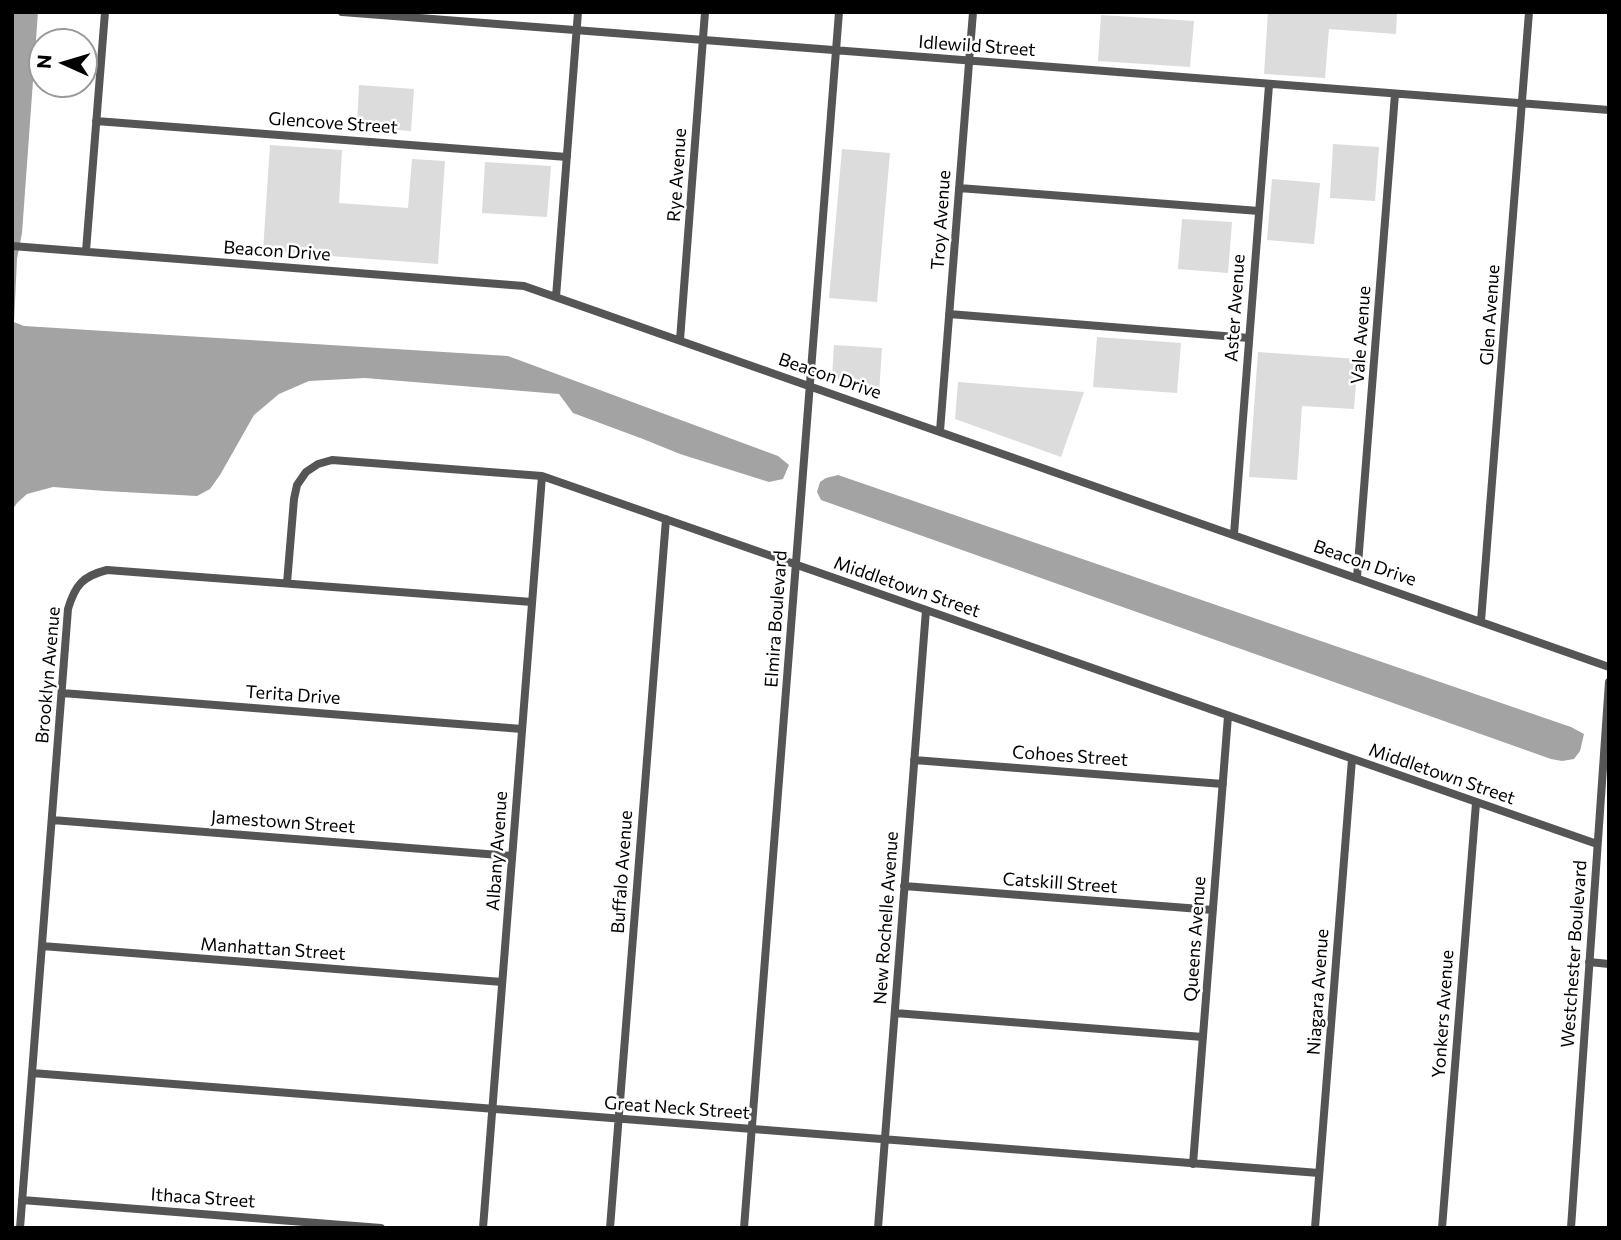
<!DOCTYPE html>
<html>
<head>
<meta charset="utf-8">
<style>
  body { margin:0 }
  #map { position:relative; width:1621px; height:1240px; overflow:hidden; background:#fff; font-family:Commissioner,sans-serif }
  canvas { display:block }
  .frame { position:absolute; inset:0; border:14px solid #000; pointer-events:none }
  .north { position:absolute; left:28px; top:28px; width:70px; height:70px; box-sizing:border-box; background:#fff; border:2px solid #999; border-radius:50%; rotate:274deg; font-size:19px; font-weight:700; line-height:28px; text-align:center; color:#000 }
  .north::after { content:''; display:block; margin:auto; width:24px; height:32px; background:#000; clip-path:polygon(50% 0,100% 100%,50% 72%,0 100%) }
</style>
</head>
<body>
<div id="map">
<canvas width="1621" height="1240"></canvas>
<div class="frame"></div>
<div class="north">N</div>
</div>
<script>
const ctx = document.querySelector('canvas').getContext('2d');
ctx.lineJoin = 'round';
function paint(path, color) { ctx.fillStyle = color; ctx.fill(path, 'evenodd'); }
function trace(path, color, width, dash) { ctx.strokeStyle = color; ctx.lineWidth = width; ctx.lineCap = dash ? 'butt' : 'round'; ctx.setLineDash(dash || []); ctx.stroke(path); }
function write(font, color, halo, rows, align = 'center') {
  ctx.font = font + ' Commissioner,sans-serif'; ctx.lineWidth = 5; ctx.setLineDash([]); ctx.textBaseline = 'middle'; ctx.strokeStyle = halo; ctx.fillStyle = color; for (const [text, x, y, turn = 0] of rows) {
    ctx.save(); ctx.translate(x, y); ctx.rotate((+turn || 0) * Math.PI / 180); ctx.textAlign = isNaN(turn) ? turn : align; if (halo) ctx.strokeText(text, 0, 0); ctx.fillText(text, 0, 0); ctx.restore();
  }
}
paint(new Path2D(`
  M 1268,12 L 1397,12 L 1396,34 L 1329,29 L 1325,78 L 1264,74 Z
  M 1101,15 L 1194,21 L 1190,67 L 1098,61 Z
  M 359,85 L 414,89 L 411,131 L 357,127 Z
  M 1333,144 L 1379,147 L 1375,201 L 1330,198 Z
  M 270,145 L 342,150 L 339,203 L 408,208 L 412,159 L 445,161 L 438,264 L 263,251 Z
  M 842,149 L 890,153 L 877,302 L 829,298 Z
  M 485,162 L 551,166 L 547,217 L 482,213 Z
  M 1272,179 L 1320,183 L 1314,244 L 1267,240 Z
  M 1182,219 L 1232,222 L 1228,273 L 1178,269 Z
  M 1097,337 L 1181,343 L 1177,393 L 1093,387 Z
  M 834,345 L 882,348 L 879,394 L 832,377 Z
  M 1258,352 L 1358,359 L 1354,409 L 1302,406 L 1297,480 L 1249,477 Z
  M 958,382 L 1084,392 L 1061,457 L 955,419 Z`), '#dcdcdc');
paint(new Path2D(`
  M 12,12 L 38,12 L 22,233 L 17,259 L 14,322 L 24,326 L 508,356 L 778,456 L 789,465 L 783,479 L 769,482 L 680,454 L 643,439 L 573,413 L 559,394 L 365,378 L 309,381 L 279,394 L 254,415 L 220,475 L 210,489 L 197,496 L 105,491 L 53,487 L 27,494 L 17,503 L 12,510 Z
  M 838,475 L 1571,727 L 1584,734 L 1580,751 L 1574,759 L 1562,761 L 1551,759 L 821,500 L 817,492 L 820,482 L 826,478 Z`), '#a3a3a3');
trace(new Path2D(`
  M 342,12 L 1609,110
  M 96,121 L 567,157
  M 959,188 L 1259,211
  M 12,246 L 524,286 L 1609,667
  M 86,251 L 105,12
  M 556,297 L 578,12
  M 949,314 L 1249,338
  M 680,340 L 705,12
  M 940,431 L 973,12
  M 1234,534 L 1269,85
  M 1357,577 L 1395,94
  M 287,583 L 294,499 L 297,485 L 306,472 L 318,464 L 332,460 L 542,476 L 1597,844
  M 1481,621 L 1529,12
  M 62,693 L 522,729
  M 914,760 L 1223,784
  M 52,820 L 512,856
  M 904,886 L 1213,910
  M 42,946 L 502,982
  M 1589,962 L 1609,964
  M 895,1013 L 1203,1037
  M 32,1073 L 1319,1173
  M 1193,1164 L 1228,716
  M 22,1200 L 381,1228
  M 20,1228 L 68,609 C 75,585 83,576 107,570 L 532,602
  M 483,1228 L 542,476
  M 610,1228 L 666,519
  M 744,1228 L 839,12
  M 878,1228 L 926,610
  M 1315,1228 L 1352,759
  M 1442,1228 L 1476,803
  M 1571,1228 L 1609,682`), '#555', 8);
write('18px', '#000', '#fff', [
  ["Idlewild Street",977,46,4],
  ["Glencove Street",333,123,4],
  ["Rye Avenue",677,175,-86],
  ["Troy Avenue",941,220,-86],
  ["Beacon Drive",277,251,4],
  ["Aster Avenue",1235,308,-86],
  ["Glen Avenue",1490,315,-86],
  ["Vale Avenue",1361,335,-86],
  ["Beacon Drive",830,376,19],
  ["Beacon Drive",1365,563,19],
  ["Middletown Street",907,587,19],
  ["Elmira Boulevard",776,619,-86],
  ["Brooklyn Avenue",48,675,-85],
  ["Terita Drive",293,695,4],
  ["Cohoes Street",1070,756,4],
  ["Middletown Street",1442,774,19],
  ["Jamestown Street",283,822,4],
  ["Albany Avenue",497,851,-86],
  ["Buffalo Avenue",622,872,-86],
  ["Catskill Street",1060,883,4],
  ["New Rochelle Avenue",886,918,-86],
  ["Queens Avenue",1195,939,-86],
  ["Manhattan Street",273,949,4],
  ["Westchester Boulevard",1574,954,-86],
  ["Niagara Avenue",1318,992,-86],
  ["Yonkers Avenue",1443,1014,-86],
  ["Great Neck Street",677,1108,4],
  ["Ithaca Street",203,1198,4]
]);
</script>
</body>
</html>
